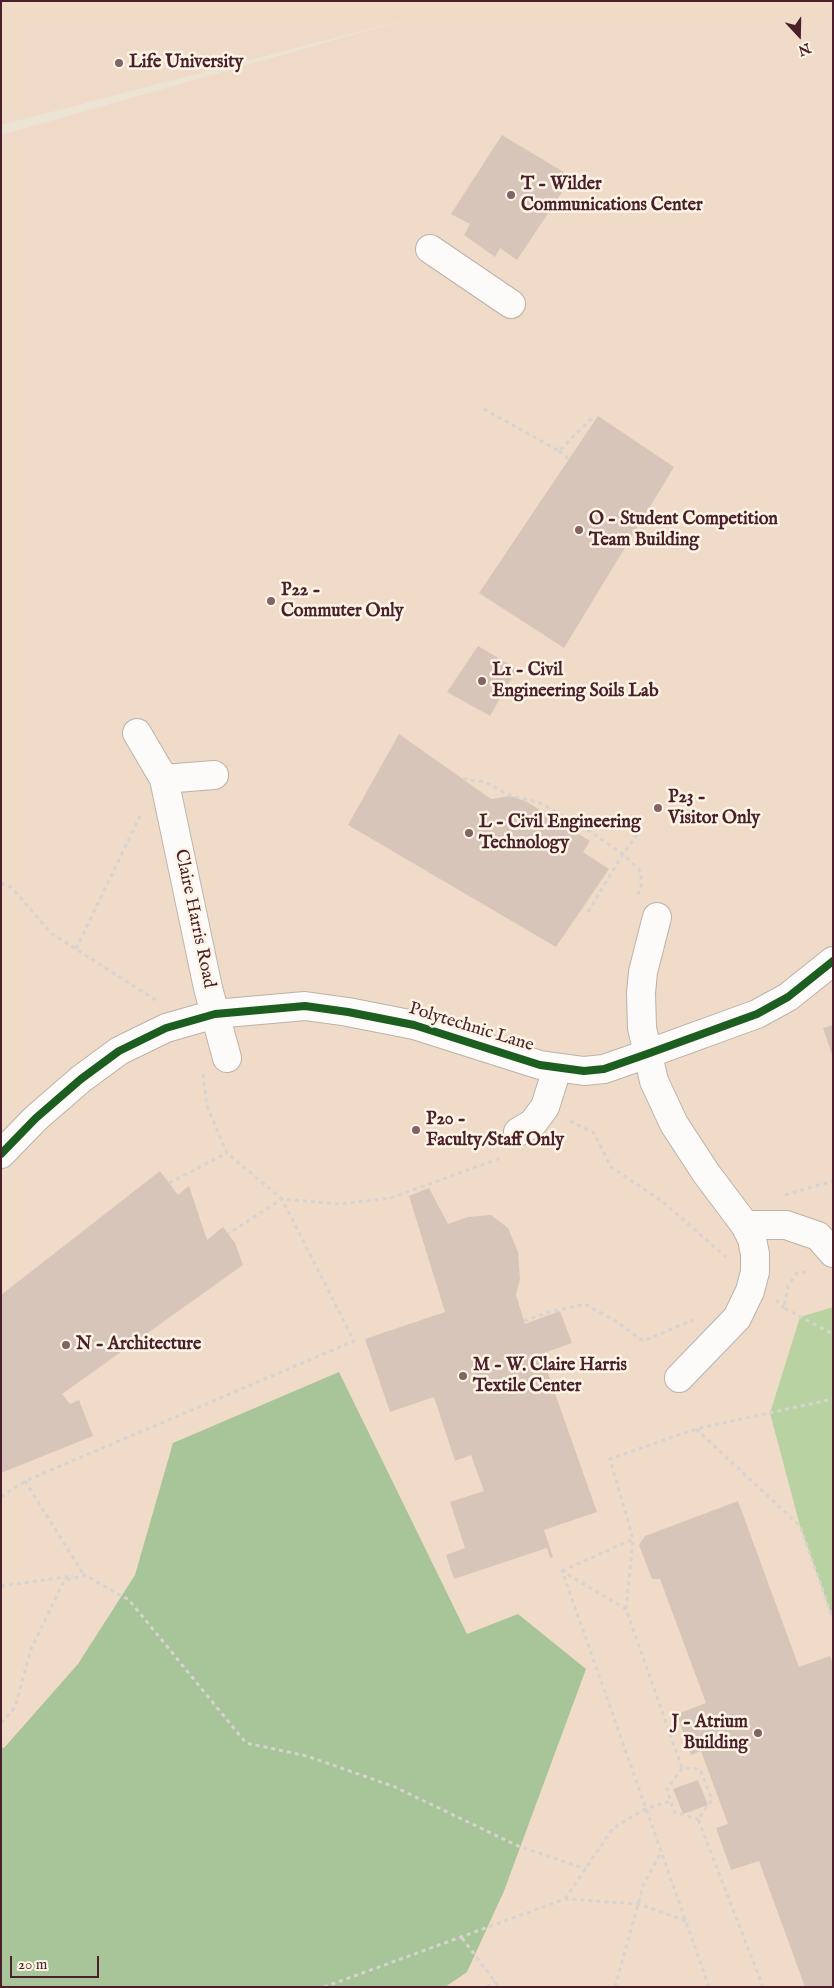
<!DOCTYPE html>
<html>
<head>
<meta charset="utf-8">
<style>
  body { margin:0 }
  #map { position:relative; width:834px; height:1988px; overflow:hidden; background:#ebe4d5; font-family:"IM FELL English",serif }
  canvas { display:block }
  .frame { position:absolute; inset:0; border:2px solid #4a1f2b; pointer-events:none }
  .north { position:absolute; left:774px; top:10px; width:50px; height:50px; -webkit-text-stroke:4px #fcf5e5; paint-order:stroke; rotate:159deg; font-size:14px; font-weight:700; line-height:20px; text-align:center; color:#4a1f2b }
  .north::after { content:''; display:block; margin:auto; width:18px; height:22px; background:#4a1f2b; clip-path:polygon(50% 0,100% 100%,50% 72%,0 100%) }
  .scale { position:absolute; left:10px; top:1956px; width:89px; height:22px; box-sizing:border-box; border:2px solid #4a1f2b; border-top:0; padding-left:6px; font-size:15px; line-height:18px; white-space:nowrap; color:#4a1f2b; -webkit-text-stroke:4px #fcf5e5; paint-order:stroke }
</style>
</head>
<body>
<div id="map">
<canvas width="834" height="1988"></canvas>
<div class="frame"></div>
<div class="north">N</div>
<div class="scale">20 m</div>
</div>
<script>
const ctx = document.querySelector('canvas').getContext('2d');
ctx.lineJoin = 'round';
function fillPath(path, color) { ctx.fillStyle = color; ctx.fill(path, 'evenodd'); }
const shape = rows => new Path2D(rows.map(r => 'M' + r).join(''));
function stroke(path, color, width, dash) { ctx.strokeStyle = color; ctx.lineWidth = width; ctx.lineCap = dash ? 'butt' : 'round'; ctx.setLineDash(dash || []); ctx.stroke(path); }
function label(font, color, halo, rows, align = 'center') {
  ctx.font = font + ' "IM FELL English",serif'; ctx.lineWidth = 5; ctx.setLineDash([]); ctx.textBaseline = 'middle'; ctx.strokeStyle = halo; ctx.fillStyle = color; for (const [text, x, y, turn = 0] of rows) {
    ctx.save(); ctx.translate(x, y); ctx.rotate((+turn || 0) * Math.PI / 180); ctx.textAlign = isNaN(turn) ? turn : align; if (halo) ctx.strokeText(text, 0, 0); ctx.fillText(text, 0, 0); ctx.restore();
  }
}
const built = shape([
  [1,1,833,1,833,1987,1,1987,1,135,415,17,1,125]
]);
const green = shape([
  [833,1307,833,1619,800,1526,770,1413,800,1317]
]);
const forest = shape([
  [339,1372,467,1634,518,1614,586,1669,504,1891,467,1972,445,1987,1,1987,1,1747,4,1748,78,1664,135,1575,173,1443]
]);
const building = shape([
  [502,135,572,177,517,260,500,248,495,257,464,235,470,224,451,214],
  [598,416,674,467,564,648,479,593],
  [478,646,517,669,490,716,447,692],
  [399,734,491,799,511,796,527,802,590,841,583,852,609,869,556,947,348,825],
  [833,1025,833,1055,832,1055,823,1028],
  [160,1171,178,1195,189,1186,207,1240,223,1227,235,1243,243,1265,62,1394,70,1404,79,1400,93,1436,1,1473,1,1295],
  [429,1188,448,1224,468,1217,491,1215,508,1228,518,1252,520,1279,516,1295,525,1324,560,1311,572,1343,541,1354,597,1512,544,1530,553,1557,550,1558,547,1548,454,1579,446,1555,465,1548,450,1502,484,1491,471,1455,455,1461,434,1397,390,1412,365,1339,445,1312,409,1196],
  [738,1501,799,1667,830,1656,833,1665,833,1987,805,1987,759,1861,731,1870,716,1828,728,1824,701,1751,691,1755,677,1714,706,1703,660,1579,652,1579,639,1545,645,1536],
  [698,1780,708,1805,683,1814,673,1789]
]);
const path = shape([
  [484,409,559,451,594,416],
  [559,451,569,459],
  [463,779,485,782,511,796,538,802,582,826,623,854,641,872,641,888,638,894],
  [1,883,11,887,51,933,157,1001],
  [588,912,623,854,638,834],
  [76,949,141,814],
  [203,1074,207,1106,227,1153,282,1199,339,1204,391,1198,503,1157],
  [570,1121,594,1133,611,1167,663,1202,726,1257],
  [169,1183,227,1153],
  [785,1195,833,1181],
  [806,1272,797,1273,788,1286,784,1308,833,1334],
  [776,1300,784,1308],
  [524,1321,549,1312,585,1304,617,1322,643,1341,693,1320],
  [696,1429,800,1526,833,1619],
  [25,1481,84,1575],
  [1,1497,25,1481,354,1341,282,1199,228,1234],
  [562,1571,633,1539],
  [1,1586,73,1576],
  [626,1609,633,1539,610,1459,696,1429,833,1399],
  [1,1723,15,1707,31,1649,64,1581,85,1575,129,1600,246,1743,307,1756,395,1787,518,1846,586,1869],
  [682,1768,667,1789,674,1812,698,1819],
  [565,1899,613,1828,647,1808,671,1801],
  [462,1938,499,1987],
  [324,1987,565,1899,639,1904,686,1921],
  [487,1987,495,1981],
  [615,1987,644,1883,662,1851],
  [709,1987,562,1571,626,1609,682,1768,700,1769,712,1800,698,1819,763,1987]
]);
const minor = shape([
  [430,249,511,304],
  [137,733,164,779,208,988,227,1058],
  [164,779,214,775],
  [657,917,643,972,641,993,642,1028,654,1081,674,1124,706,1173,745,1225,752,1239,755,1254,755,1272,750,1291,737,1318,679,1378],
  [518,1132,533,1123,545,1107,557,1069],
  [1,1154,36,1118,81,1079,119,1051,166,1028,215,1014,305,1006,348,1012,414,1025,540,1065,584,1071,604,1069,647,1054,757,1014,788,997,833,961],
  [745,1225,786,1225,818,1236,833,1253]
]);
const cycleway = shape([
  [1,1154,36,1118,81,1079,119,1051,166,1028,215,1014,305,1006,348,1012,414,1025,540,1065,584,1071,604,1069,647,1054,757,1014,788,997,833,961]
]);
const markers = [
  [119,63,5,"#826466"],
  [511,195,5,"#826466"],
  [579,530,5,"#826466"],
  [271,601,5,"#826466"],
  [482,681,5,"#826466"],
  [658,808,5,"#826466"],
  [469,833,5,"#826466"],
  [416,1130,5,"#826466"],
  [66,1345,5,"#826466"],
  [463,1376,5,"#826466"],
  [758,1733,5,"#826466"]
];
const poiNames = [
  ["Life University",129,63],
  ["T - Wilder",521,185],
  ["Communications Center",521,206],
  ["O - Student Competition",589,520],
  ["Team Building",589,541],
  ["P22 -",281,591],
  ["Commuter Only",281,612],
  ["L1 - Civil",492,671],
  ["Engineering Soils Lab",492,692],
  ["P23 -",668,798],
  ["Visitor Only",668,819],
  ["L - Civil Engineering",479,823],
  ["Technology",479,844],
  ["P20 -",426,1120],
  ["Faculty/Staff Only",426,1141],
  ["N - Architecture",76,1345],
  ["M - W. Claire Harris",473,1366],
  ["Textile Center",473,1387],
  ["J - Atrium",748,1723,"right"],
  ["Building",748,1744,"right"]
];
const streetNames = [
  ["Claire Harris Road",194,919,78],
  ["Polytechnic Lane",471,1028,17]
];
fillPath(built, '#f0dbc9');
fillPath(green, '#b8d3a1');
fillPath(forest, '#a8c499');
fillPath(building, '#d8c5ba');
stroke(minor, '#bbb2aa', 30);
stroke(path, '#d7d3d0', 3, [4, 4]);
stroke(minor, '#fcfbf9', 28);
stroke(cycleway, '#1b5e20', 8);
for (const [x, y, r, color] of markers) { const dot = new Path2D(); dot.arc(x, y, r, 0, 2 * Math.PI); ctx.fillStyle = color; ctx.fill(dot); stroke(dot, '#fcf5e5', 2); }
label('bold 18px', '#4a1f2b', '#fcf5e5', poiNames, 'left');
label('18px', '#4a1f2b', '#fcf5e5', streetNames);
</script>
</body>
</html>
